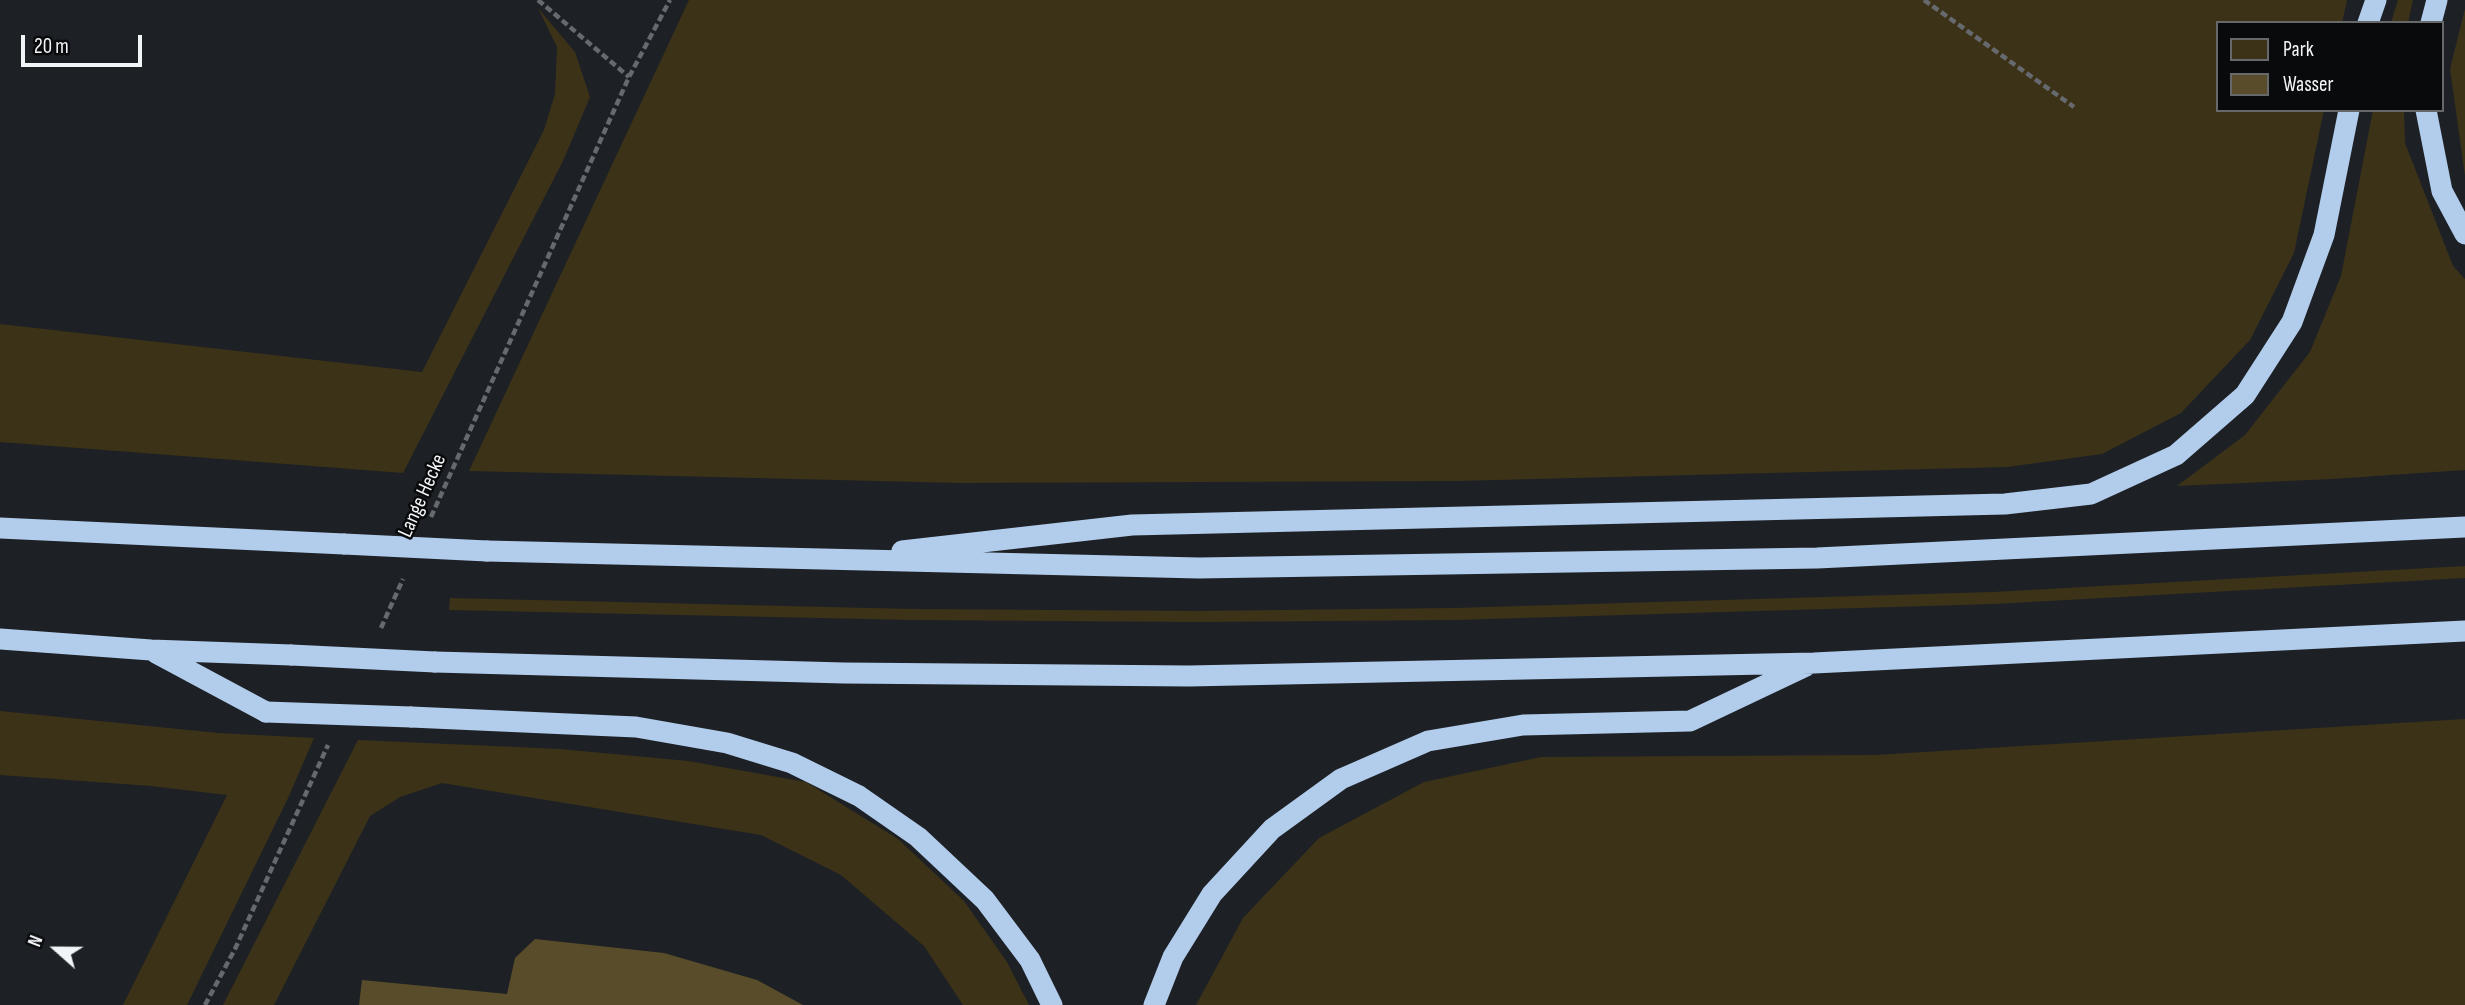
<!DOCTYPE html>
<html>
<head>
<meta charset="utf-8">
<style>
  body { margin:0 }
  #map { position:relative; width:2465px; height:1005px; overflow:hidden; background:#1d2125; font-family:"Sofia Sans Condensed",sans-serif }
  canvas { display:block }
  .legend { position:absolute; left:2216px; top:21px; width:228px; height:91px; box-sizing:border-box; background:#090a0c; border:2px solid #66686a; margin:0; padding:9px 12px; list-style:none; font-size:21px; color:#f2f5f8 }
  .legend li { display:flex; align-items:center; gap:14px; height:35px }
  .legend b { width:35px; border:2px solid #66686a }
  .north { position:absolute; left:21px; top:914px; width:70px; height:70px; -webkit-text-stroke:5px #090a0c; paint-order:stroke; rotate:291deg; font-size:19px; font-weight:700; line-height:28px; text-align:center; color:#f2f5f8 }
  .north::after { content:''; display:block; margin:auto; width:24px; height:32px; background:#f2f5f8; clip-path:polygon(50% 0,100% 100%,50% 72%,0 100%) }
  .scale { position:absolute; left:21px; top:35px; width:121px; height:32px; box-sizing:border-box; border:4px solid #f2f5f8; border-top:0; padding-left:9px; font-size:21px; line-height:24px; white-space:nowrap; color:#f2f5f8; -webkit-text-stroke:5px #090a0c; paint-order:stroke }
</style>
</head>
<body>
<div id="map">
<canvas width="2465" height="1005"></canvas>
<ul class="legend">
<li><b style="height:19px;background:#3c3218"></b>Park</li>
<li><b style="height:19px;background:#594c2a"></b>Wasser</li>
</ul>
<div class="north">N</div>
<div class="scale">20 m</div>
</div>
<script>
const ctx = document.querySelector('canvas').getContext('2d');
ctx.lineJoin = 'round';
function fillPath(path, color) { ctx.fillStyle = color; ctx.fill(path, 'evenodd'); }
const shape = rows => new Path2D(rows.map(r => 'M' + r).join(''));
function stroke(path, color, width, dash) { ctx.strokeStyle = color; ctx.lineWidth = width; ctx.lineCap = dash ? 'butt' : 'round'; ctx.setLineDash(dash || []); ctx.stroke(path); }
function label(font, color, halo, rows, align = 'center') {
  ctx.font = font + ' "Sofia Sans Condensed",sans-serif'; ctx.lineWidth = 5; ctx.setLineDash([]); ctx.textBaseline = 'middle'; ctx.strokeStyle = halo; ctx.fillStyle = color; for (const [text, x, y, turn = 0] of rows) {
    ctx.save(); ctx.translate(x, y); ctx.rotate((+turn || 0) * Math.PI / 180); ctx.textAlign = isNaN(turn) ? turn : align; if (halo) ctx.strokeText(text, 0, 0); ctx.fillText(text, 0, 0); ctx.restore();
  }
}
const green = shape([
  [689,0,2347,0,2342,23,2218,23,2218,110,2324,110,2294,253,2250,340,2181,413,2102,454,2007,467,1456,481,959,483,469,471],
  [2398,0,2413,0,2408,23,2391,23],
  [538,8,575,52,590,97,563,161,403,473,0,442,0,324,422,372,544,130,555,94,557,47],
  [2465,9,2465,176,2450,69],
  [2373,110,2404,110,2405,143,2453,266,2465,279,2465,470,2331,479,2177,486,2245,435,2310,352,2341,276],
  [2465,566,2465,578,1994,604,1454,620,1200,622,912,620,449,610,450,598,912,609,1197,611,1454,608,1993,592],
  [0,711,218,733,314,738,289,796,187,1005,123,1005,227,795,151,786,0,775],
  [2465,719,2465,1005,1196,1005,1243,918,1319,838,1424,782,1541,757,1875,755],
  [358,740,560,749,688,761,806,782,898,839,964,901,1007,962,1029,1005,963,1005,924,946,841,875,761,835,442,783,400,797,370,816,274,1005,223,1005]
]);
const water = shape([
  [535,939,664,953,757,980,803,1005,359,1005,362,980,507,994,515,958]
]);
const path = shape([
  [538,0,629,77],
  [1924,0,2074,107],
  [431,517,629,77,670,0],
  [381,628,403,579],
  [205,1005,235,949,328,745]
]);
const highway = shape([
  [2368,23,2376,0],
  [2431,23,2437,0],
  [2426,110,2442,191,2465,234],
  [0,528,344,544],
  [487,551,1199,568,1817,558,2465,527],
  [902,551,1132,525,2005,504,2091,494,2176,455,2245,395,2292,322,2324,235,2349,110],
  [0,639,151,650,291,655],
  [156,653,266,712],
  [435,662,844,673,1189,676,1814,663,2465,631],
  [411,717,636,727,727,743,792,763,859,796,918,837,985,900,1030,960,1052,1005],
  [1154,1005,1173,957,1212,894,1272,829,1341,779,1428,741,1523,725,1690,721,1806,666]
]);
const highwayBridge = shape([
  [344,544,487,551],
  [291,655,435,662],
  [266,712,411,717]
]);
const streetNames = [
  ["Lange Hecke",423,496,-66]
];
fillPath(green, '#3c3218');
fillPath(water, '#594c2a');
stroke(path, '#66696d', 4.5, [7, 3.5]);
stroke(highway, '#b2ccec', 21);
stroke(highwayBridge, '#b2ccec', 21);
label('21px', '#f2f5f8', '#090a0c', streetNames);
</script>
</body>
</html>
